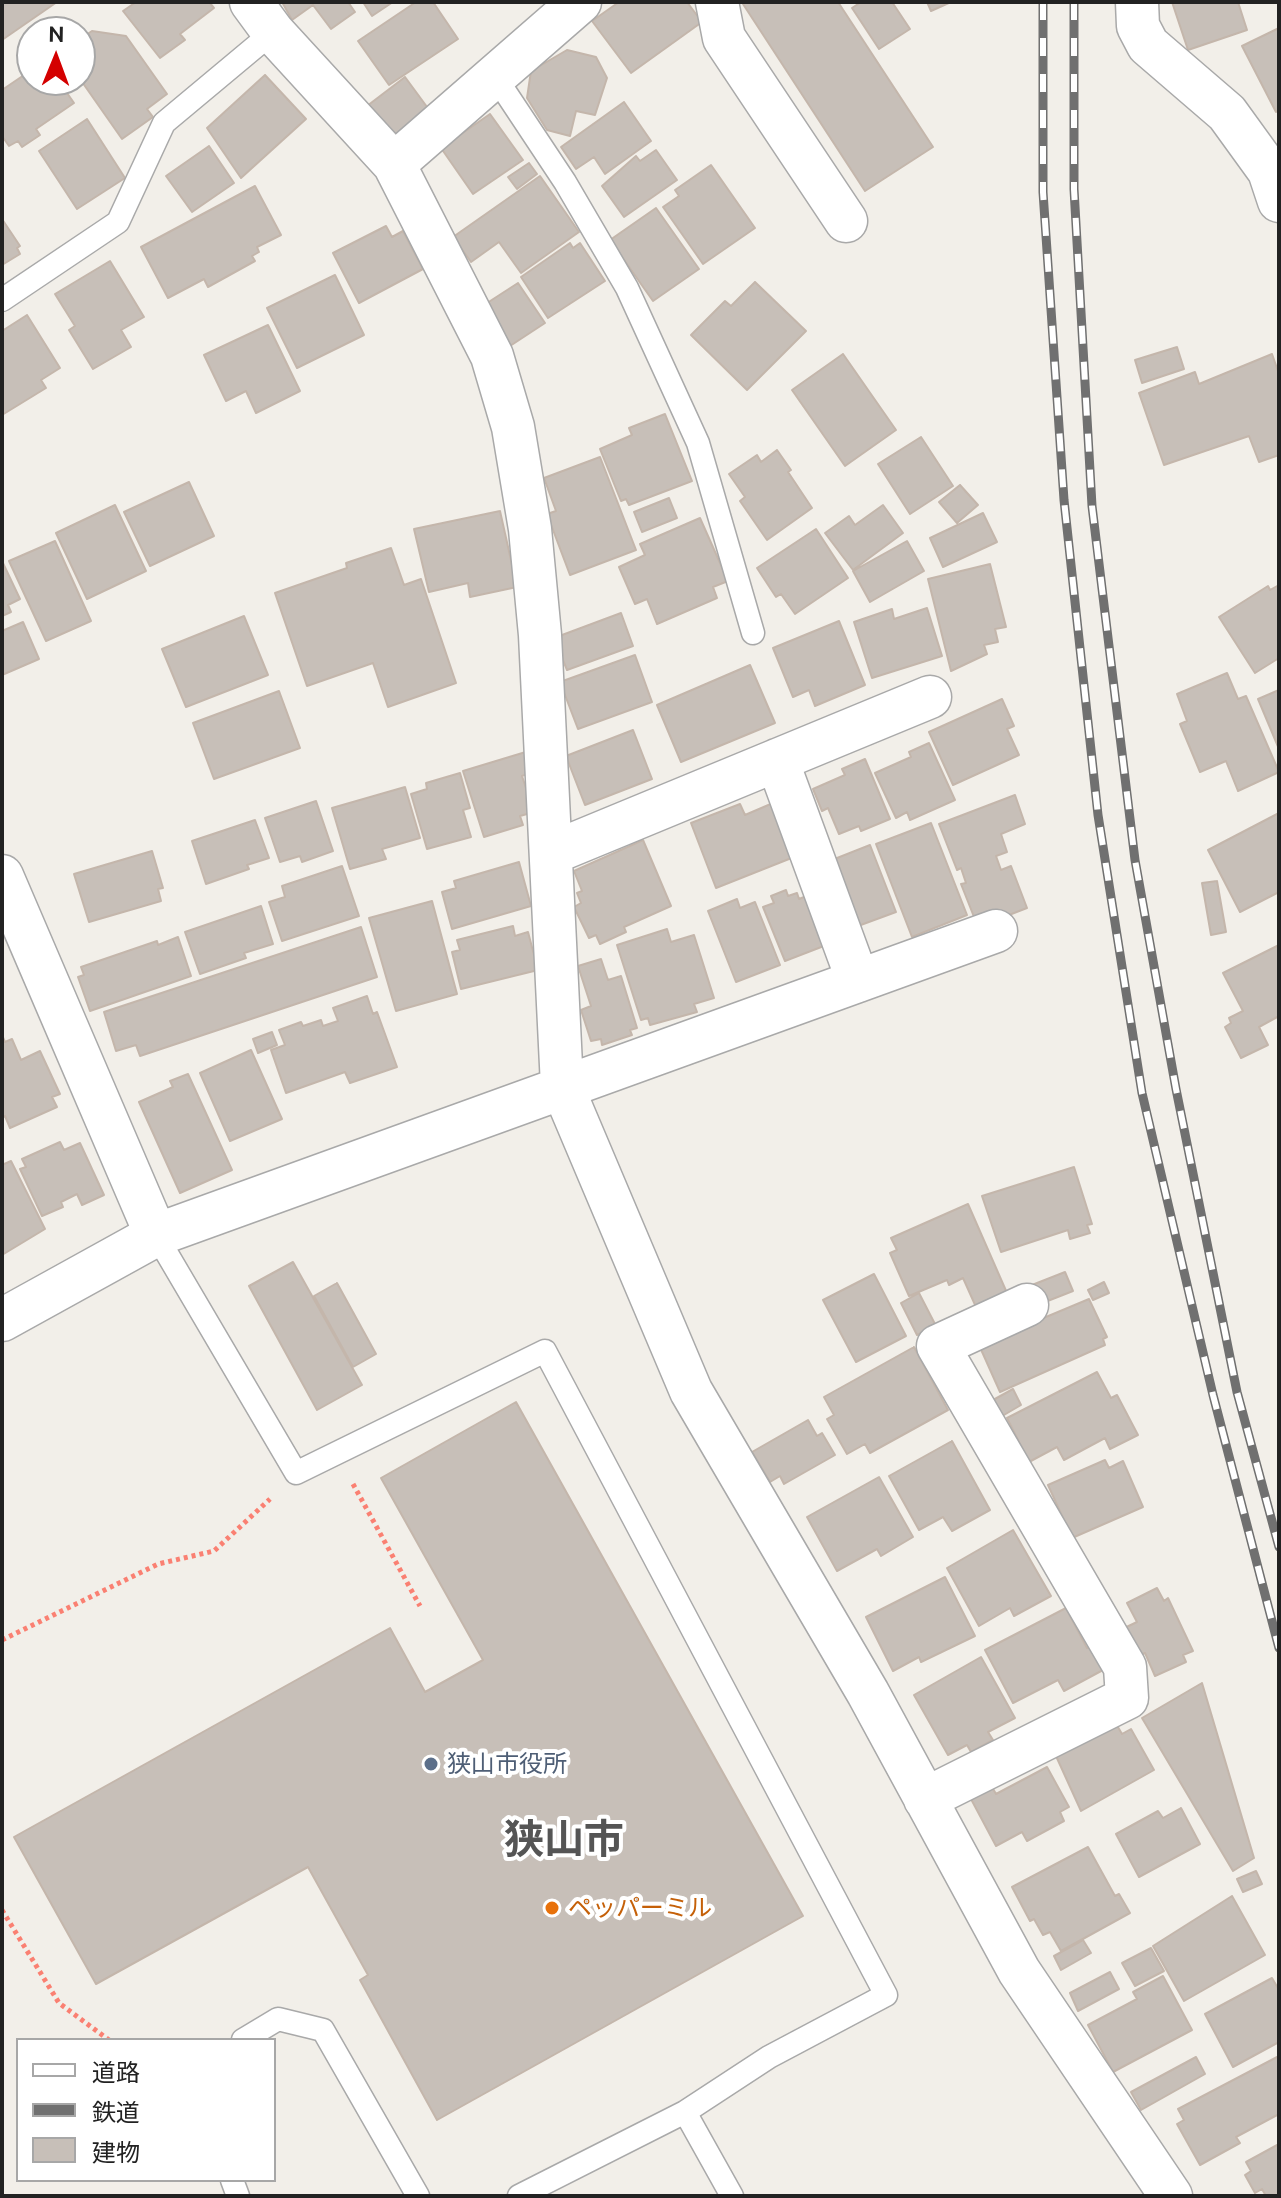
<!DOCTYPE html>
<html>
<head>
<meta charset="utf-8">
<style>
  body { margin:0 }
  #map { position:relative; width:1281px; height:2198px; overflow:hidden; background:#f2efe9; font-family:Ubuntu,"Noto Sans JP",sans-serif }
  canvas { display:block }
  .frame { position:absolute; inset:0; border:4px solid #222; pointer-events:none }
  .legend { position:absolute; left:16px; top:2038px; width:260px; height:144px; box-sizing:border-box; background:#fff; border:2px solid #a7a7a7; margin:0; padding:10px 14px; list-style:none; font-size:24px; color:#222 }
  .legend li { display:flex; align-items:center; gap:16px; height:40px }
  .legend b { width:40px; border:2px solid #a7a7a7 }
  .north { position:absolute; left:16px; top:16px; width:80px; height:80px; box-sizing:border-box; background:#fff; border:2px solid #a7a7a7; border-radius:50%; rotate:1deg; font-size:22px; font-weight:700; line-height:32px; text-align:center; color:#222 }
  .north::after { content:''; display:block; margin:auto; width:28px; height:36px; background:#d40000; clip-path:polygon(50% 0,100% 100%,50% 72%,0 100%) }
</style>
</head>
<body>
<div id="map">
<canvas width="1281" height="2198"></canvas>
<div class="frame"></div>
<ul class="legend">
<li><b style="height:10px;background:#fff"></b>道路</li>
<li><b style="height:10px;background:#707070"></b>鉄道</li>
<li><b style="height:22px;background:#c7bfb8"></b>建物</li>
</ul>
<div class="north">N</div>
</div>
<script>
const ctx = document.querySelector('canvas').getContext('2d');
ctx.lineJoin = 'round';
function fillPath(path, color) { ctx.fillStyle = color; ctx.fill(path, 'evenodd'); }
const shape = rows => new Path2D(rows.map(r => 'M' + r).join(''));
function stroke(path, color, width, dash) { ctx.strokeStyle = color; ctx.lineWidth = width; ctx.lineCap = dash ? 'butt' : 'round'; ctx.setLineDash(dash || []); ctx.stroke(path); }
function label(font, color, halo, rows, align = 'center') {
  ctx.font = font + ' Ubuntu,"Noto Sans JP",sans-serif'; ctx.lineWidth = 8; ctx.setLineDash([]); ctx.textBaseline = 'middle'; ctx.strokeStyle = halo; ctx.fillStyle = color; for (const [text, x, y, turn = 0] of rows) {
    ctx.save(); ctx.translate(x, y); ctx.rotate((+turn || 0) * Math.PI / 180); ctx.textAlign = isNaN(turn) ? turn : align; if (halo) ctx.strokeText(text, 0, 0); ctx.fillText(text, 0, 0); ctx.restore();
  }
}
const building = shape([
  [2,2,57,2,2,40,2,2],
  [136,2,209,2,214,8,180,34,185,40,160,58,123,11,136,2],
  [282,2,348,2,355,12,331,29,313,5,292,20,282,2],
  [363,2,393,2,372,16,363,2],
  [416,2,433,2,458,39,389,85,358,41,416,2],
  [619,2,687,2,702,22,631,73,592,21,619,2],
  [746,2,838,2,933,147,865,191,743,4,746,2],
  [861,2,892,2,910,29,879,49,852,8,861,2],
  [927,2,951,2,931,11,927,2],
  [1172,2,1238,2,1247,30,1188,50,1172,2],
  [1279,28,1279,110,1276,112,1242,46,1279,28],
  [92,31,126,36,167,94,147,109,153,117,122,139,80,79,80,39,92,31],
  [567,50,596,57,607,78,595,115,576,111,570,136,547,130,527,98,531,71,567,50],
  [27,73,32,80,58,80,74,103,36,129,40,135,22,147,18,141,9,146,2,136,2,90,27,73],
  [265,75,306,119,241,178,207,128,265,75],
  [405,77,430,111,392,139,367,106,405,77],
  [624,102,651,141,605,174,594,157,576,169,561,147,624,102],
  [490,114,523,160,473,194,441,148,490,114],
  [87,119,125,178,77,209,39,151,87,119],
  [209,146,234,183,192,212,166,176,209,146],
  [656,150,677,180,624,217,602,186,636,156,640,161,656,150],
  [529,163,537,174,517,189,508,177,529,163],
  [711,165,755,228,703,264,663,207,679,196,675,190,711,165],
  [540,176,579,232,521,273,499,242,471,262,453,237,540,176],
  [255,186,281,235,257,247,259,252,252,256,255,261,208,287,204,279,168,298,141,247,255,186],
  [656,208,699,269,653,301,610,240,656,208],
  [2,219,20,246,17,248,20,254,2,265,2,219],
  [386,226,392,237,403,231,423,269,359,303,333,253,386,226],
  [570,243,573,248,580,243,605,281,548,318,521,277,570,243],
  [110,261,144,317,121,330,131,347,93,369,69,330,75,326,55,294,110,261],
  [335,275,364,335,297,368,267,308,335,275],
  [755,282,806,331,747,390,691,335,725,301,731,306,755,282],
  [518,283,545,323,510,346,484,305,518,283],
  [27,315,60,368,41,380,46,388,2,415,2,331,27,315],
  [268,325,300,391,256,413,246,391,226,401,204,355,268,325],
  [1177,347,1184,369,1142,383,1135,360,1177,347],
  [843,354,896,430,845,466,792,390,843,354],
  [1272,354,1279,374,1279,455,1259,462,1249,436,1164,465,1139,393,1195,372,1199,384,1272,354],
  [665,414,692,481,629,505,626,499,621,501,600,449,632,435,629,428,665,414],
  [921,437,953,486,910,514,878,464,921,437],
  [777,450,791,470,788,472,812,508,767,540,740,501,745,497,729,474,757,455,761,462,777,450],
  [600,457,636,550,570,575,547,514,556,511,544,478,600,457],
  [189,482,214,536,150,566,124,512,189,482],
  [960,485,978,505,957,523,939,502,960,485],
  [669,498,677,518,642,532,634,512,669,498],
  [115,505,146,571,87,599,56,533,115,505],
  [883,505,903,533,853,570,825,533,849,516,855,525,883,505],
  [500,511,517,587,470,597,468,583,429,592,414,529,500,511],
  [983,513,997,542,943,567,930,538,983,513],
  [700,518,728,581,713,587,717,598,657,624,647,599,635,604,619,567,645,555,640,544,700,518],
  [816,529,848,578,795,614,781,594,776,597,757,568,816,529],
  [55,541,91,621,46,641,9,561,55,541],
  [907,541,924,571,870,602,853,571,907,541],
  [391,548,404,585,421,579,456,683,388,707,373,663,307,686,275,593,347,568,346,563,391,548],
  [2,561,20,599,8,605,11,612,2,616,2,561],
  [990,564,1006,627,995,629,998,642,984,645,987,654,951,671,928,579,990,564],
  [1279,585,1279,658,1255,673,1219,617,1268,586,1270,590,1279,585],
  [927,608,942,656,872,678,854,622,892,609,894,619,927,608],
  [621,613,633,646,567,670,554,638,621,613],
  [244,616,268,675,186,707,162,649,244,616],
  [839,621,865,685,815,706,809,690,793,697,773,648,839,621],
  [23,622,39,659,2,675,2,631,23,622],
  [635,655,652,702,578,729,560,682,635,655],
  [750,665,775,723,681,762,657,705,750,665],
  [1227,673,1238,699,1246,696,1279,772,1238,791,1226,761,1200,772,1180,724,1187,721,1177,694,1227,673],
  [1279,690,1279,749,1258,699,1279,690],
  [279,691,300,748,214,779,193,723,279,691],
  [1002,699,1014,726,1007,729,1019,755,953,785,929,732,1002,699],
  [633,730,652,779,585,805,566,756,633,730],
  [929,743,955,800,910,820,907,812,896,818,875,773,911,757,909,752,929,743],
  [529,751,536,771,522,776,534,812,520,816,523,825,484,837,463,771,529,751],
  [865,759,890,819,861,831,859,826,839,834,828,808,822,811,813,789,845,775,842,769,865,759],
  [460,773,470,808,463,810,471,837,427,849,411,794,427,789,426,783,460,773],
  [405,787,420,838,382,849,386,859,350,869,332,808,405,787],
  [1015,795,1025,824,1001,834,1007,852,996,856,1001,870,1011,866,1027,908,978,927,961,884,966,883,961,868,957,870,939,824,1015,795],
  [316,801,333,851,302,862,300,856,280,862,265,818,316,801],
  [773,803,794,857,716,888,691,823,740,804,745,815,773,803],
  [1279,813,1279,892,1240,912,1208,850,1279,813],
  [255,820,269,858,247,865,249,869,206,884,192,841,255,820],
  [931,823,967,915,912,937,876,844,931,823],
  [643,840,671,906,624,927,626,932,600,944,596,935,589,938,574,907,581,903,577,893,582,891,574,871,643,840],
  [870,845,896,912,858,926,832,860,870,845],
  [152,851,163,888,158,889,161,901,89,922,74,874,152,851],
  [519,862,531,906,452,929,442,892,456,888,454,881,519,862],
  [342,866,359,916,282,941,269,902,285,897,282,886,342,866],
  [1217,881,1226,932,1211,935,1202,883,1217,881],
  [786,890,788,896,797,893,799,899,809,895,829,944,785,961,763,907,774,903,771,896,786,890],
  [737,899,740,908,755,902,780,965,736,982,708,911,737,899],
  [432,901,457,994,396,1011,369,918,432,901],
  [261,906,273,944,244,953,246,958,200,974,185,932,261,906],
  [513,926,515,936,528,932,538,970,461,989,452,952,460,950,457,940,513,926],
  [361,927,377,977,140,1056,136,1045,116,1051,104,1012,361,927],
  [667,929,671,942,694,935,714,998,694,1004,697,1012,650,1025,648,1018,641,1020,617,945,667,929],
  [178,937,191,976,90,1011,78,977,84,975,81,967,157,941,158,945,178,937],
  [1279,945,1279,1016,1259,1027,1268,1045,1241,1058,1225,1027,1231,1023,1229,1018,1243,1011,1223,973,1279,945],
  [601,959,608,980,621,976,637,1028,630,1030,632,1035,602,1045,601,1039,591,1041,581,1010,591,1006,578,966,601,959],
  [367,996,373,1014,377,1012,397,1067,350,1083,345,1072,286,1093,271,1050,285,1045,279,1030,301,1022,303,1026,321,1020,323,1026,338,1021,333,1008,367,996],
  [272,1032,277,1045,258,1053,253,1039,272,1032],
  [2,1035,5,1042,12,1039,21,1060,40,1051,60,1094,52,1097,57,1107,10,1128,5,1116,2,1117,2,1035],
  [251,1050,282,1119,230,1141,200,1073,251,1050],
  [188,1074,232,1170,180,1193,139,1102,173,1087,170,1081,188,1074],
  [60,1142,64,1150,80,1143,104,1195,82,1205,77,1194,61,1202,63,1207,42,1216,20,1169,26,1167,22,1159,60,1142],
  [11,1161,45,1229,2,1255,2,1165,11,1161],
  [1074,1167,1092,1224,1087,1225,1090,1233,1070,1239,1068,1230,1001,1252,982,1196,1074,1167],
  [968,1204,1007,1293,976,1307,963,1278,949,1285,947,1280,909,1296,890,1253,897,1250,891,1238,968,1204],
  [293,1262,362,1385,317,1410,249,1286,293,1262],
  [1065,1272,1073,1291,1040,1304,1032,1285,1065,1272],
  [874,1274,906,1336,856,1362,823,1300,874,1274],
  [1104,1282,1109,1293,1093,1300,1088,1290,1104,1282],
  [337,1283,376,1354,353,1367,314,1296,337,1283],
  [919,1293,936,1326,917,1335,901,1303,919,1293],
  [1089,1299,1107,1337,1103,1339,1105,1345,1000,1392,979,1345,1089,1299],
  [914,1347,948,1410,870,1453,865,1444,847,1454,827,1419,834,1415,824,1397,914,1347],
  [1097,1372,1111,1398,1117,1395,1138,1435,1110,1449,1105,1438,1064,1460,1057,1447,1029,1462,1007,1418,1097,1372],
  [1013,1389,1021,1405,992,1422,984,1405,1013,1389],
  [516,1402,803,1916,437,2120,360,1980,368,1975,308,1867,96,1984,14,1837,390,1628,425,1692,483,1660,381,1478,516,1402],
  [808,1420,817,1436,822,1433,835,1455,784,1484,780,1476,770,1482,752,1452,808,1420],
  [952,1441,990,1510,952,1531,943,1517,919,1530,889,1476,952,1441],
  [1105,1460,1109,1468,1123,1461,1143,1507,1072,1538,1048,1485,1105,1460],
  [879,1477,913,1537,881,1556,877,1549,837,1571,807,1517,879,1477],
  [1013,1530,1051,1596,1014,1616,1010,1608,979,1626,947,1568,1013,1530],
  [945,1577,975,1636,921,1662,919,1657,893,1671,866,1617,945,1577],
  [1157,1588,1164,1601,1168,1598,1193,1651,1183,1655,1186,1662,1155,1676,1145,1653,1132,1659,1118,1631,1137,1622,1127,1603,1157,1588],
  [1066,1608,1087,1648,1090,1647,1103,1670,1064,1691,1058,1680,1013,1703,985,1650,1066,1608],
  [981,1657,1015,1718,988,1732,993,1740,971,1752,967,1745,948,1755,914,1695,981,1657],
  [1202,1683,1254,1858,1233,1871,1142,1718,1202,1683],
  [1115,1722,1122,1734,1131,1729,1154,1770,1081,1811,1056,1756,1115,1722],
  [1047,1767,1069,1807,1060,1812,1064,1821,1027,1841,1022,1832,996,1846,971,1799,992,1787,996,1794,1047,1767],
  [1181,1808,1200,1844,1139,1877,1116,1834,1158,1811,1163,1818,1181,1808],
  [1088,1847,1115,1896,1119,1894,1130,1913,1061,1951,1050,1932,1043,1935,1034,1919,1030,1921,1012,1887,1088,1847],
  [1256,1871,1262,1884,1243,1892,1237,1879,1256,1871],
  [1232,1896,1265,1955,1184,2001,1153,1946,1232,1896],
  [1083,1940,1091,1953,1061,1970,1054,1956,1083,1940],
  [1151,1948,1164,1971,1135,1986,1122,1963,1151,1948],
  [1110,1972,1119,1989,1078,2011,1070,1993,1110,1972],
  [1163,1976,1192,2030,1113,2072,1088,2025,1137,1999,1133,1992,1163,1976],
  [1272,1978,1279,1990,1279,2042,1233,2067,1205,2014,1272,1978],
  [1279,2056,1279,2114,1236,2137,1240,2143,1200,2165,1177,2124,1184,2120,1178,2109,1279,2056],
  [1196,2057,1205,2074,1141,2110,1131,2092,1196,2057],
  [1279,2144,1279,2196,1266,2196,1262,2189,1255,2193,1245,2175,1251,2171,1246,2162,1279,2144]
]);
const path = shape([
  [353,1484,420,1606],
  [2,1640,158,1564,214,1551,270,1499],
  [2,1910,59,2003,109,2040]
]);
const service = shape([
  [494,75,565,182,627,288,698,443,753,633],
  [2,300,118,222,164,123,273,32],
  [156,1235,296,1473,545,1351,886,1995,769,2057,685,2112,519,2196],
  [243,2040,278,2019,323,2030,418,2196],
  [685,2112,732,2196],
  [232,2180,238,2196]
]);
const minor = shape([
  [251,2,273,32,394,164,492,356,513,427,530,529,540,635,562,1086,691,1391,868,1693,1019,1971,1171,2196],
  [717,2,724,38,846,221],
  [1137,2,1138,26,1148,45,1227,113,1269,171,1279,201],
  [394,164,580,2],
  [777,760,858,981],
  [552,853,930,697],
  [2,876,156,1235],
  [2,1320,156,1235,996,931],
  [925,1799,1127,1698,1125,1667,938,1346,1027,1305]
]);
const rail = shape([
  [1043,2,1043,192,1064,500,1098,815,1142,1093,1213,1395,1279,1648],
  [1074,2,1074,189,1092,506,1135,860,1176,1089,1237,1392,1279,1547]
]);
const markers = [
  [431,1764,8,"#5c6f8a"],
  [552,1908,8,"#e8710a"]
];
const serviceNames = [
  ["狭山市役所",447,1764]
];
const foodNames = [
  ["ペッパーミル",568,1908]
];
const townNames = [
  ["狭山市",564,1840]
];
fillPath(building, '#c7bfb8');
stroke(building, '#c4b6ab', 2);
stroke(service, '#a9a9a9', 25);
stroke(minor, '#a9a9a9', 45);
stroke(path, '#fa8072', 5, [4, 4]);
stroke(service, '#fff', 22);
stroke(minor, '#fff', 42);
stroke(rail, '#707070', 9);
stroke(rail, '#fff', 6, [18]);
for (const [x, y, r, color] of markers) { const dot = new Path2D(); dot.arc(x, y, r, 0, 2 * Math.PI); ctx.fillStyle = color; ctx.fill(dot); stroke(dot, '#fff', 3); }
label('24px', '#4e5e75', '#fff', serviceNames, 'left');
label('24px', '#c56008', '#fff', foodNames, 'left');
label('bold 40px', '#555', '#fff', townNames);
</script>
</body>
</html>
